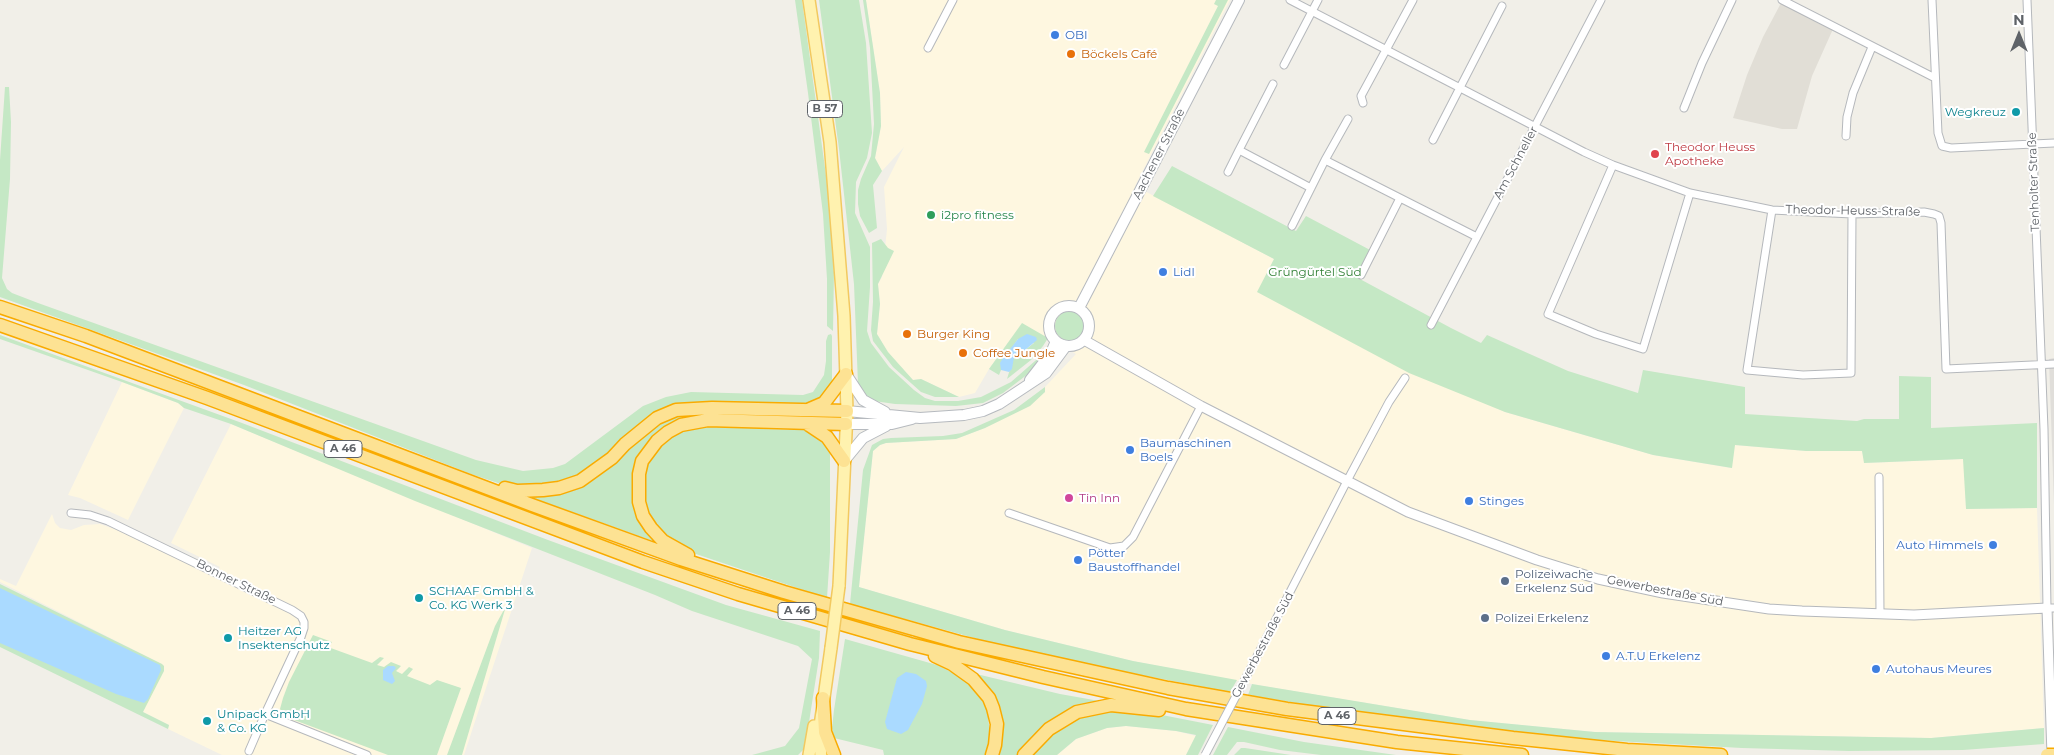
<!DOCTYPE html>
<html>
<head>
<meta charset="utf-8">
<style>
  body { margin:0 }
  #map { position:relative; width:2054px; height:755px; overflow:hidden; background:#f1efe8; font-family:Montserrat,sans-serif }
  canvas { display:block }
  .north { position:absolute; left:1994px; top:10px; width:50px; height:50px; -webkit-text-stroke:4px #fff; paint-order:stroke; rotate:0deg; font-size:14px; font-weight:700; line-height:20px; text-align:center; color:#5f6368 }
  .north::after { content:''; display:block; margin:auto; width:18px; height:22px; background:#5f6368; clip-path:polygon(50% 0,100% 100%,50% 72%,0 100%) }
</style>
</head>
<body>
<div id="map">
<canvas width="2054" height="755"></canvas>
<div class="north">N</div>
</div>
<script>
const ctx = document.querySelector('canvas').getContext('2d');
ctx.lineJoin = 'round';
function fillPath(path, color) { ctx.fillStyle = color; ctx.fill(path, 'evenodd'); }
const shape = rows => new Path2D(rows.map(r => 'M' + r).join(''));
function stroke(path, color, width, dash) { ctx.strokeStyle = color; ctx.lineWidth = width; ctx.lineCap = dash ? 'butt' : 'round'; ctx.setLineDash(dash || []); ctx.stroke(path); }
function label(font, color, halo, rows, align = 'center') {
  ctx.font = font + ' Montserrat,sans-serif'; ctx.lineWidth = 4; ctx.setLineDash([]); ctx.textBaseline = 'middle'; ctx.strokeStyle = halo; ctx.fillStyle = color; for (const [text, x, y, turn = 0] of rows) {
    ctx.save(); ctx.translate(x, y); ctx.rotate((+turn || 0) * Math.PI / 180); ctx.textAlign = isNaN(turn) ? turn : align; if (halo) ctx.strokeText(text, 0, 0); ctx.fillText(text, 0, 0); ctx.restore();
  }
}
const commercial = shape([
  [866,0,1230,0,1135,186,1274,259,1258,292,1505,412,1653,455,1731,468,1734,445,1806,451,1862,451,1865,463,1964,459,1966,509,2037,508,2044,728,1931,738,1595,732,1470,720,1257,685,1133,661,1005,630,859,587,873,451,880,445,886,443,956,439,985,428,1045,392,1045,387,1076,354,1022,324,989,369,975,393,959,397,921,379,913,380,888,353,877,334,880,304,878,284,882,277,887,229,884,187,904,147,882,171,875,158,881,126,880,93],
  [122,382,178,403,184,408,128,520,80,498,68,495],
  [231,424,532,548,464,755,222,755,168,729,169,725,143,712,162,664,0,582,0,579,16,586,52,514,55,523,60,528,71,530,84,525,100,524,117,530,214,575,220,567,171,543],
  [1126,726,1176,731,1196,736,1186,755,1057,755,1076,739,1107,728]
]);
const industrial = shape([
  [2054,358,2054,504,2049,359]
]);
const education = shape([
  [1781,3,1833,29,1812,76,1797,129,1782,129,1733,118,1747,75,1763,37]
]);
const green = shape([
  [795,0,802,0,828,190,834,272,833,331,827,326,827,279,823,214,808,93],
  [819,0,859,0,866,43,872,133,867,158,856,182,855,213,870,247,870,287,867,331,871,343,889,367,914,390,925,398,935,401,958,401,981,397,1011,382,1043,354,1045,356,1028,374,1003,393,983,403,956,406,895,404,874,401,867,398,858,384,854,284,839,149],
  [863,0,866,0,880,93,881,126,875,158,882,171,873,185,877,228,869,233,860,216,858,204,858,190,861,179,871,156,874,124,870,48],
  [1216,0,1228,0,1149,154,1144,152,1218,6,1214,4],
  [5,87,9,87,11,122,10,179,2,278,7,289,12,293,38,303,476,460,523,471,553,468,565,464,643,406,666,397,691,392,803,395,813,392,824,375,826,361,826,341,828,335,831,334,832,336,832,386,816,405,675,408,587,472,572,481,523,488,498,483,471,474,244,385,0,297,0,160],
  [1172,166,1296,231,1306,216,1372,251,1358,278,1451,328,1481,343,1487,335,1568,371,1638,393,1643,370,1745,387,1745,414,1857,421,1864,419,1899,419,1899,376,1931,377,1931,428,2037,423,2037,508,1966,509,1963,459,1864,463,1862,451,1806,451,1735,445,1732,468,1653,455,1505,412,1409,373,1257,292,1274,259,1153,196],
  [881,239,888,248,894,251,878,284,880,304,877,334,888,352,913,380,921,379,959,397,935,397,921,392,893,367,873,341,871,330,873,302,872,243],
  '1055 326a15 15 0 1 1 30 0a15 15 0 1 1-30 0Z',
  [1022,323,1048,338,1043,346,1031,360,1007,379,1014,356,1023,356,1025,350,1034,343,1018,339,1001,363,1001,370,999,375,989,369],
  [0,335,242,423,548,540,726,605,820,631,819,658,805,748,798,755,752,755,785,746,799,728,812,659,798,646,692,611,655,595,415,501,231,424,184,408,178,403,122,382,0,339],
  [1045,387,1045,392,1030,406,985,428,956,439,886,443,880,445,873,451,859,587,1005,630,1133,661,1237,680,1230,692,1110,669,1011,648,850,604,863,470,872,445,883,439,891,438,943,436,962,433,1014,410],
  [806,413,806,417,676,421,661,430,650,440,640,453,632,472,632,492,636,508,661,544,522,494,560,491,637,436,673,414],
  [730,424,761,429,811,430,827,445,830,453,830,552,827,598,684,550,669,540,649,519,642,498,641,473,665,438,684,427],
  [0,584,162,664,164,666,164,671,143,712,169,725,168,729,0,647],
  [506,606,462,755,447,755,495,626],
  [313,635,332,642,328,647,372,663,380,657,384,658,377,665,384,667,391,662,401,666,396,671,402,674,409,667,413,669,407,676,430,685,437,680,461,688,437,755,388,755,286,717,280,709,283,698,289,682],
  [845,639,937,665,965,679,980,697,987,709,990,733,989,744,985,755,884,755,883,750,834,738,832,728,834,710],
  [968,672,1060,694,1105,702,1088,706,1020,755,996,755,1001,730],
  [1252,684,1470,720,1595,732,1931,738,2044,728,2044,744,1963,750,1849,751,1742,748,1543,737,1386,718,1248,695],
  [1115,711,1162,715,1213,725,1198,755,1186,755,1196,735,1176,731,1126,726,1107,728,1076,739,1057,755,1032,755,1052,734,1083,716],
  [1228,727,1304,742,1396,755,1321,755,1280,750,1244,742,1237,742,1227,755,1213,755],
  [1241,748,1245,748,1291,755,1234,755]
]);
const water = shape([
  [1027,334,1036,337,1037,340,1025,350,1023,356,1014,357,1012,369,1009,372,1001,370,1000,363,1003,358,1018,339],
  [0,588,160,665,161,670,148,699,144,703,116,694,0,643],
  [388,666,394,666,396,668,392,673,395,681,392,684,383,680,383,670],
  [906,672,916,674,926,681,927,686,922,704,908,730,901,734,887,729,885,722,897,678]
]);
const minor = shape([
  [1290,0,1584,152,1613,165,1690,193,1772,210,1852,214,1924,212,1934,214,1939,216,1941,223,1946,369,2054,364],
  [1782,0,1935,78],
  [1932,0,1938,133,1942,146,1951,148,2054,143],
  [2027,0,2044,429,2047,608,2054,608],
  [928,48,953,0],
  [1284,65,1318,0],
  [1363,103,1361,96,1413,0],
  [1684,108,1702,63,1732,0],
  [1846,136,1847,117,1853,93,1872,47],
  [1433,140,1502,6],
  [1239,150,1273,84],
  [1325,160,1348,119],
  [1613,165,1548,314,1596,334,1643,349,1690,193],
  [1228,172,1239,150,1311,188],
  [1772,210,1747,370,1803,375,1851,373,1852,214],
  [1292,226,1325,160,1477,237],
  [1361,275,1400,198],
  [1431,325,1601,0],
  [1879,477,1880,614],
  [71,513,90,515,108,521,292,610,301,616,304,622,304,628,301,637,265,714],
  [1009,513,1110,548,1124,546,1133,537,1201,406],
  [1254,662,1347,481,1389,402,1405,378],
  [249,751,265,714,367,755]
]);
const tertiary = shape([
  [1084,340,1201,406,1408,512,1537,560,1598,579,1663,593,1769,609,1802,611,1914,615,2047,608,2052,755]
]);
const secondary = shape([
  '1049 326a20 20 0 1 1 40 0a20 20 0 1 1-40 0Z',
  [1079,308,1239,0],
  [846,374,863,400,885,412],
  [1030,380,1051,353,1056,341],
  [847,411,920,418,964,415,983,411,999,404,1046,373,1066,346],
  [846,424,892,424,912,419],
  [844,461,863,438,886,426]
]);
const primary = shape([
  [809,0,830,142,844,316,847,411,839,586],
  [809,755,814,726],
  [821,755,819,733,831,648]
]);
const motorway = shape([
  [0,307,86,336,532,505,681,559,784,592,959,642,1168,688,1287,709,1513,738,1627,750,1721,755],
  [0,325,207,398,643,562,738,594,910,644,1043,677,1186,709,1397,742,1522,755],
  [810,409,824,403,846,374],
  [806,423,827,437,844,461],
  [505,488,517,491,543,490,559,488,580,481,612,458,625,444,657,418,676,410,712,408,847,411],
  [688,555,663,541,651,528,643,516,639,502,639,474,642,461,657,441,668,432,681,425,708,420,846,424],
  [935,656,952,664,973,679,989,698,993,708,997,724,995,745,992,755],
  [823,698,825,732,834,755],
  [1024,755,1049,729,1077,712,1111,705,1159,710]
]);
const minorBridge = shape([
  [1205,755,1254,662]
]);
const primaryBridge = shape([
  [831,648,839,586]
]);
const motorwayBridge = shape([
  [2047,755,2054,755]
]);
const markers = [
  [1055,35,5,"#3f7fe0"],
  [1071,54,5,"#e8710a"],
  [2016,112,5,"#0f9aa8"],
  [1655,154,5,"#e0444e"],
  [931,215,5,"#2e9e5b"],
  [1163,272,5,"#3f7fe0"],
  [907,334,5,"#e8710a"],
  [963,353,5,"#e8710a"],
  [1130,450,5,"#3f7fe0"],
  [1069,498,5,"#d1479c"],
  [1469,501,5,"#3f7fe0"],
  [1993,545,5,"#3f7fe0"],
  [1078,560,5,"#3f7fe0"],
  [1505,581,5,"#5c6f8a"],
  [419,598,5,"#0f9aa8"],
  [1485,618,5,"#5c6f8a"],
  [228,638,5,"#0f9aa8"],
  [1606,656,5,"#3f7fe0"],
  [1876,669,5,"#3f7fe0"],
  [207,721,5,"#0f9aa8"]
];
const shields = [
  [825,109,35],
  [343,449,38],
  [797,611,38],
  [1337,716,38]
];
const shieldNames = [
  ["B 57",825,109],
  ["A 46",343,449],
  ["A 46",797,611],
  ["A 46",1337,716]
];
const shopNames = [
  ["OBI",1065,35],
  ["Lidl",1173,272],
  ["Baumaschinen",1140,443],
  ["Boels",1140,457],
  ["Stinges",1479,501],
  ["Auto Himmels",1983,545,"right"],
  ["Pötter",1088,553],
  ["Baustoffhandel",1088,567],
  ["A.T.U Erkelenz",1616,656],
  ["Autohaus Meures",1886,669]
];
const foodNames = [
  ["Böckels Café",1081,54],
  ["Burger King",917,334],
  ["Coffee Jungle",973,353]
];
const cultureNames = [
  ["Wegkreuz",2006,112,"right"],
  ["SCHAAF GmbH &",429,591],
  ["Co. KG Werk 3",429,605],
  ["Heitzer AG",238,631],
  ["Insektenschutz",238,645],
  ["Unipack GmbH",217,714],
  ["& Co. KG",217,728]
];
const healthNames = [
  ["Theodor Heuss",1665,147],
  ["Apotheke",1665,161]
];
const streetNames = [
  ["Aachener Straße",1159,154,-63],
  ["Am Schneller",1516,163,-62],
  ["Tenholter Straße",2034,182,-92],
  ["Theodor-Heuss-Straße",1853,211,1],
  ["Bonner Straße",236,582,26],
  ["Gewerbestraße Süd",1665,591,11],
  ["Gewerbestraße Süd",1263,645,-62]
];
const leisureNames = [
  ["i2pro fitness",941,215]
];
const parkNames = [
  ["Grüngürtel Süd",1315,272]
];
const hotelNames = [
  ["Tin Inn",1079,498]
];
const serviceNames = [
  ["Polizeiwache",1515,574],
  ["Erkelenz Süd",1515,588],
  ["Polizei Erkelenz",1495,618]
];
fillPath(commercial, '#fef7e0');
fillPath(industrial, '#e0deda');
fillPath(education, '#e1ded6');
fillPath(green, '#c5e8c5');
fillPath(water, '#aadaff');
stroke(minor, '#b5b8bc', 9);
stroke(tertiary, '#b5b8bc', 11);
stroke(secondary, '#b6babf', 12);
stroke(primary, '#f2c960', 14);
stroke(motorway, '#f9ab00', 15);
stroke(minor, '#fff', 7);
stroke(tertiary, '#fff', 9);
stroke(secondary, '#fff', 10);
stroke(primary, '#fff2af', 11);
stroke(motorway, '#fde293', 12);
stroke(minorBridge, '#b5b8bc', 9, []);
stroke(primaryBridge, '#f2c960', 14, []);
stroke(motorwayBridge, '#f9ab00', 15, []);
stroke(minorBridge, '#fff', 7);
stroke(primaryBridge, '#fff2af', 11);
stroke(motorwayBridge, '#fde293', 12);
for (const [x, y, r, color] of markers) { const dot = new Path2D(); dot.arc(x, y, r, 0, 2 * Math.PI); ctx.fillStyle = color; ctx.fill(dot); stroke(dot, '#fff', 2); }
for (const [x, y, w] of shields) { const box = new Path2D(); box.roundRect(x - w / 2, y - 8.5, w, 17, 4); ctx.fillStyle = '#fff'; ctx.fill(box); stroke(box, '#5f6368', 1); }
label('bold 11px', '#5f6368', null, shieldNames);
label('12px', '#366cbe', '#fff', shopNames, 'left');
label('12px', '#c56008', '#fff', foodNames, 'left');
label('12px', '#0d838f', '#fff', cultureNames, 'left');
label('12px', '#be3a42', '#fff', healthNames, 'left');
label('12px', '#5f6368', '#fff', streetNames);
label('12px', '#27864d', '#fff', leisureNames, 'left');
label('12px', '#348238', '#fff', parkNames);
label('12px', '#b23c85', '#fff', hotelNames, 'left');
label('12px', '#4e5e75', '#fff', serviceNames, 'left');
</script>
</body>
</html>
